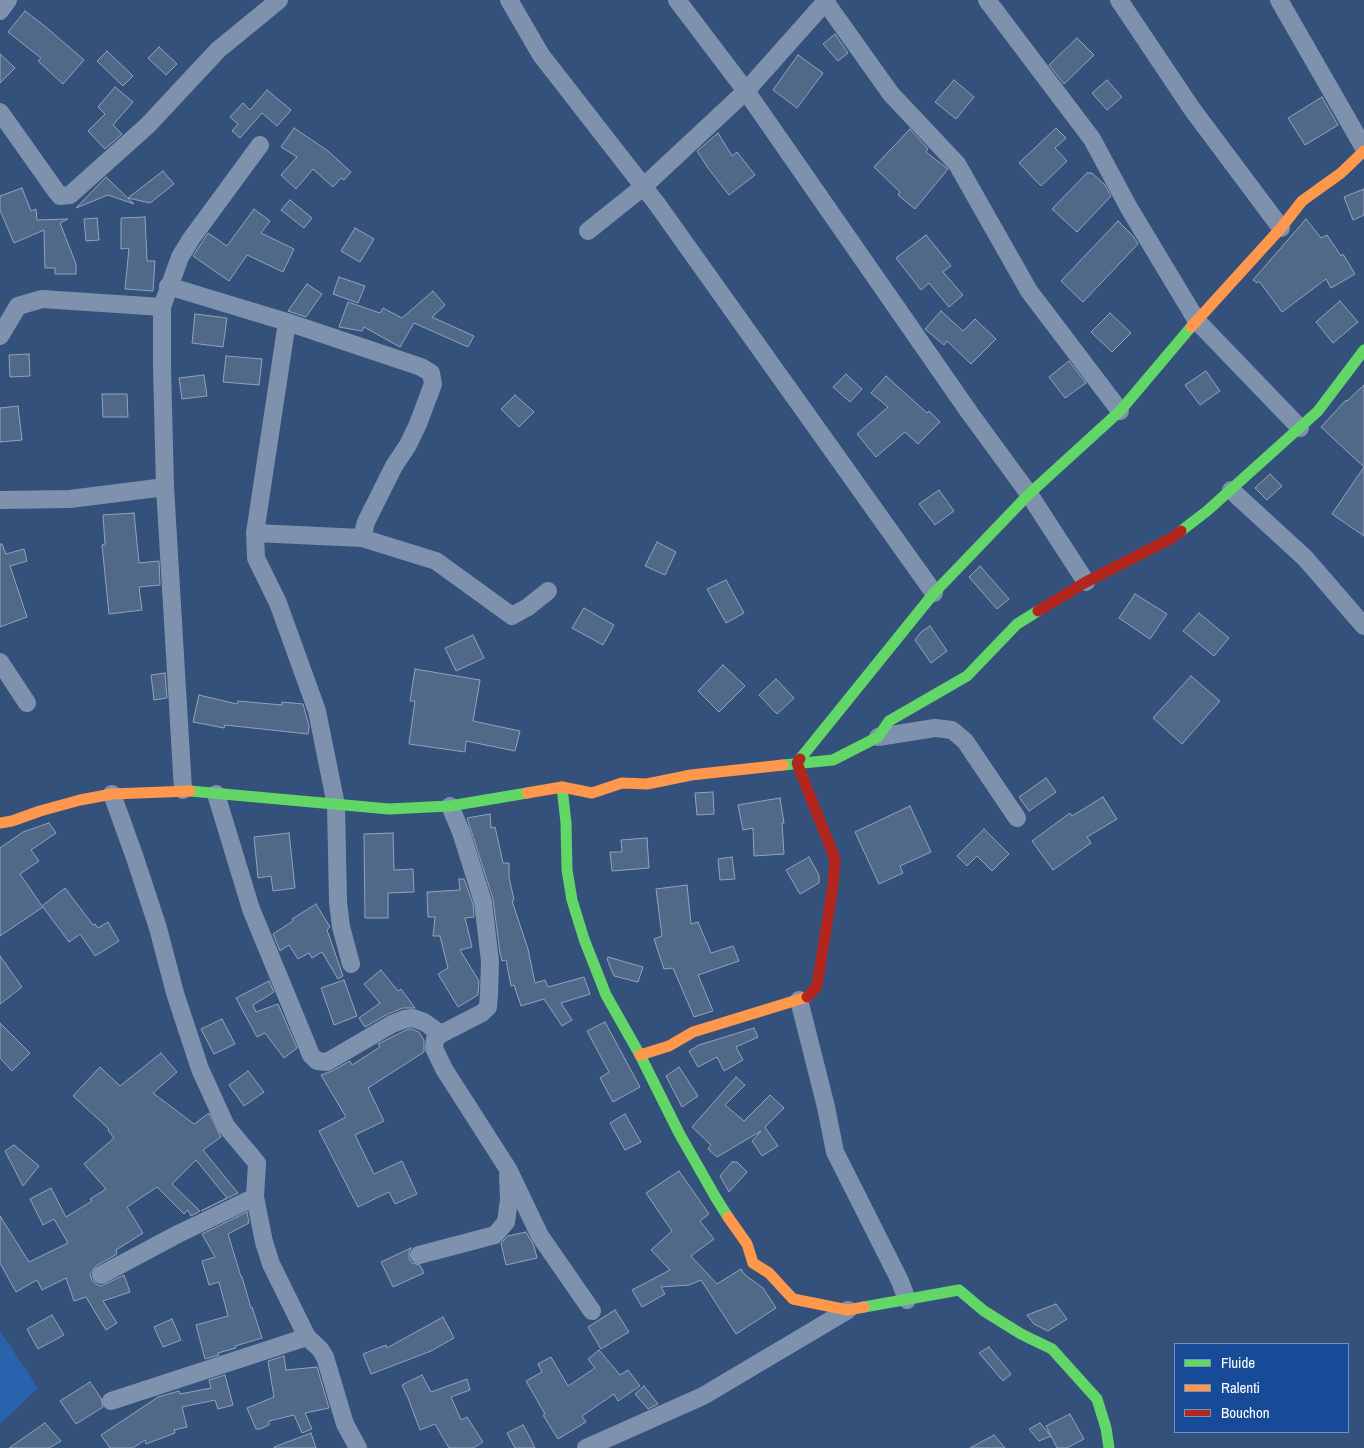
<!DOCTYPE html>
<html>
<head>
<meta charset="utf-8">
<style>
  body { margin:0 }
  #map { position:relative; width:1364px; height:1448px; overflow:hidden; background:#34517b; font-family:"Archivo Narrow",sans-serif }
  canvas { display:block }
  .legend { position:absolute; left:1174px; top:1343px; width:175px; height:90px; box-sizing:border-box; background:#174b98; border:1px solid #7493c1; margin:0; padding:6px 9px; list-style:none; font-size:15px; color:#fff }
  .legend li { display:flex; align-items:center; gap:10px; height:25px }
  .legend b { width:25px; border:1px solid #7493c1 }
</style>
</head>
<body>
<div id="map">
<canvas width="1364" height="1448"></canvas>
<ul class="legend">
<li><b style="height:6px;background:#63d668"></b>Fluide</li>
<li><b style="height:6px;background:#ff974d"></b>Ralenti</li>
<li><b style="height:6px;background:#b3261e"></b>Bouchon</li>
</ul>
</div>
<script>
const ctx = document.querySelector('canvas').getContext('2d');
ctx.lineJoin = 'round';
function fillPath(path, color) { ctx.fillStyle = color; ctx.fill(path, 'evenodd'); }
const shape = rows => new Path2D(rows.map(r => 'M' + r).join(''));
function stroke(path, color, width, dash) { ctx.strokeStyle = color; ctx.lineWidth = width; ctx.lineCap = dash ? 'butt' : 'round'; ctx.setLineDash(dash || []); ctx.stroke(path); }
const green = shape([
  [0,1331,38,1388,0,1424]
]);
const building = shape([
  [25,11,47,28,84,60,63,84,38,61,41,58,8,32,25,11],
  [835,34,848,53,838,61,823,44,835,34],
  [1077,38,1094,55,1064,84,1049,65,1077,38],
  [159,47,177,64,166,75,148,58,159,47],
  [107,51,133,76,123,86,97,61,107,51],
  [0,54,15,68,0,83,0,54],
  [798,55,823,73,797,108,773,90,798,55],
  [954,80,974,97,956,119,935,102,954,80],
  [1107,80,1122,97,1107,110,1092,93,1107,80],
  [115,87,133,102,113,125,122,134,105,149,88,131,105,114,98,107,115,87],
  [267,90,291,110,277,126,262,113,240,138,232,131,238,124,230,117,243,103,250,110,267,90],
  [1322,97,1338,125,1305,145,1288,118,1322,97],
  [294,128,328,151,351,172,344,180,341,178,333,187,313,169,296,189,281,175,297,157,281,147,294,128],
  [1056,128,1066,138,1055,148,1067,161,1041,186,1019,163,1056,128],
  [910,129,928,149,926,152,948,169,915,209,898,195,900,192,874,167,910,129],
  [718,133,732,156,737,152,755,175,729,195,708,168,697,151,718,133],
  [163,171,174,184,150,203,128,198,163,171],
  [1087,173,1092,173,1105,185,1111,196,1077,232,1052,209,1087,173],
  [106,177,134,204,108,195,76,208,106,177],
  [22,188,31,211,36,209,37,220,68,219,60,223,76,264,76,274,55,274,55,268,45,268,44,230,14,243,0,210,0,196,22,188],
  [1364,189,1364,215,1353,220,1344,197,1364,189],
  [290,200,312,218,304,228,281,210,290,200],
  [254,209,270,221,261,233,294,249,283,272,247,255,229,281,193,256,208,233,227,246,254,209],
  [145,217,147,261,155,261,153,291,125,289,129,248,121,249,121,218,145,217],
  [97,218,99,240,86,241,84,219,97,218],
  [1306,219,1321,238,1327,235,1341,256,1343,254,1355,274,1331,288,1326,279,1282,312,1259,281,1257,283,1253,280,1306,219],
  [1118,221,1133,236,1138,244,1083,302,1061,281,1118,221],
  [355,228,374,239,360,262,341,251,355,228],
  [926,235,951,266,943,272,963,295,949,307,929,283,921,290,896,258,926,235],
  [339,277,365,286,358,303,333,294,339,277],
  [307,284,322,294,306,317,288,311,307,284],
  [433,291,445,305,432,317,474,336,468,347,414,323,400,347,364,327,362,331,339,327,348,302,380,313,383,308,402,318,433,291],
  [1340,301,1358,322,1333,343,1316,322,1340,301],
  [941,311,963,331,975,319,996,339,971,364,947,341,944,345,925,329,941,311],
  [1110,313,1131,333,1112,352,1091,332,1110,313],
  [195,314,227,318,223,347,192,343,195,314],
  [29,354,30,376,10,377,9,355,29,354],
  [226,356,262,359,259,385,223,382,226,356],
  [1069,361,1086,383,1065,398,1049,377,1069,361],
  [1206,371,1220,391,1200,405,1185,385,1206,371],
  [846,374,862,389,850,402,833,387,846,374],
  [204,375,207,396,182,399,179,378,204,375],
  [886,376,927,413,929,411,940,422,918,444,905,432,876,457,857,434,888,407,871,393,886,376],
  [1364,385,1364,536,1332,514,1364,467,1321,427,1346,400,1347,401,1364,385],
  [102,394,127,394,128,417,103,417,102,394],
  [515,395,534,412,519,427,501,409,515,395],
  [18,406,22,440,0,442,0,408,18,406],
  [1270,474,1282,486,1267,500,1255,488,1270,474],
  [939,490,954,511,935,525,919,504,939,490],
  [134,513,139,563,159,561,160,585,139,587,142,610,109,614,102,545,105,544,103,515,134,513],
  [657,542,676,552,665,575,645,566,657,542],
  [0,544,2,544,6,554,24,549,27,561,10,566,27,617,0,627,0,544],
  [980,566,1009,599,997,609,969,577,980,566],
  [726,580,744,613,726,623,707,589,726,580],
  [1135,594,1167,614,1150,639,1119,618,1135,594],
  [584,608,614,625,603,645,572,628,584,608],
  [1199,613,1229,638,1214,656,1183,631,1199,613],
  [930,626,947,651,931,663,915,640,921,632,930,626],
  [473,635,484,658,456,671,445,648,473,635],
  [723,665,745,686,719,712,698,691,723,665],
  [415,669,480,680,473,721,520,731,515,751,466,741,465,752,409,744,415,701,410,701,415,669],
  [165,673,167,698,154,700,151,675,165,673],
  [1191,676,1220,701,1182,744,1153,718,1191,676],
  [776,679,794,698,777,714,759,695,776,679],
  [199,695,237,704,238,701,282,705,282,702,303,704,309,726,308,734,225,725,224,728,193,722,199,695],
  [1046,778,1056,792,1029,811,1019,797,1046,778],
  [713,792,714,814,697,815,695,793,713,792],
  [1103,797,1117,819,1087,837,1091,843,1053,870,1032,841,1070,813,1072,816,1103,797],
  [780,798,784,823,782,823,784,854,754,856,753,828,743,830,738,805,780,798],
  [910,806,931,852,900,866,903,873,879,884,855,832,910,806],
  [490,814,491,828,495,827,503,863,509,863,509,877,514,900,512,901,528,949,535,983,545,980,548,987,584,977,590,994,561,1003,572,1020,562,1026,544,999,521,1006,514,985,511,986,506,960,502,961,500,953,493,899,467,818,490,814],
  [49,823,56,833,31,850,39,861,20,874,42,906,65,888,93,925,95,924,98,928,108,922,119,941,95,956,80,934,69,942,43,907,0,936,0,848,23,832,49,823],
  [984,829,1009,854,992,871,977,856,967,866,957,856,984,829],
  [289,833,295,888,273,891,271,876,258,878,254,837,289,833],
  [393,833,394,870,413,869,414,892,388,893,388,918,365,918,364,834,393,833],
  [647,838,649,868,612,871,610,852,622,852,621,840,647,838],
  [732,857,735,879,720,880,718,859,732,857],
  [809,857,819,875,819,883,800,894,786,870,809,857],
  [459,879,464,879,473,904,474,917,465,918,472,947,460,950,479,981,478,995,458,1007,438,974,448,968,440,936,433,936,435,917,428,917,427,892,460,890,459,879],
  [687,885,691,924,698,922,711,953,733,946,739,961,698,975,713,1011,694,1017,673,968,664,969,654,939,662,936,656,889,687,885],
  [316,904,330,927,327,930,343,976,338,979,322,952,312,958,309,953,298,959,289,945,280,951,273,934,293,921,292,919,316,904],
  [0,956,22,987,0,1004,0,956],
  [608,957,643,967,638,982,614,976,607,959,608,957],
  [381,970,398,991,401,989,415,1008,403,1008,388,1014,365,1027,359,1018,380,1003,364,984,381,970],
  [344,980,357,1016,334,1025,321,988,344,980],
  [269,981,274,992,253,1005,256,1012,278,1004,297,1048,284,1058,265,1033,257,1037,236,998,269,981],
  [222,1019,235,1044,214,1054,201,1029,222,1019],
  [605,1022,640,1087,613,1102,600,1078,609,1072,587,1031,605,1022],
  [0,1023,30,1053,12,1071,0,1058,0,1023],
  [754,1028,758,1037,736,1047,743,1060,724,1071,717,1057,698,1067,689,1051,699,1045,754,1028],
  [408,1029,412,1029,419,1032,424,1040,424,1052,368,1088,384,1121,355,1135,374,1174,402,1161,417,1194,395,1204,389,1192,358,1207,319,1131,346,1117,321,1075,332,1071,350,1061,352,1065,380,1047,378,1044,408,1029],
  [161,1053,177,1072,153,1093,194,1124,209,1113,221,1137,203,1150,238,1193,201,1211,227,1198,196,1160,172,1184,200,1211,191,1216,188,1210,184,1214,157,1187,127,1207,143,1233,116,1250,117,1254,96,1266,90,1274,92,1280,96,1284,101,1286,124,1275,130,1292,103,1301,117,1323,106,1330,86,1297,74,1301,66,1278,42,1290,37,1280,16,1292,0,1263,0,1216,29,1262,68,1243,54,1219,43,1225,30,1199,51,1188,66,1217,92,1201,90,1199,106,1189,84,1164,114,1138,108,1130,109,1129,73,1096,100,1067,120,1086,161,1053],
  [679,1067,698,1096,682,1107,666,1076,679,1067],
  [248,1071,264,1092,244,1106,229,1085,248,1071],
  [736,1077,745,1085,725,1105,744,1121,770,1095,784,1108,765,1127,778,1146,762,1156,752,1141,761,1131,717,1157,708,1149,711,1145,692,1127,736,1077],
  [625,1114,641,1142,625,1150,610,1123,625,1114],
  [14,1145,39,1166,23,1186,5,1151,14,1145],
  [732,1162,737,1162,747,1172,729,1192,720,1176,732,1162],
  [679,1171,709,1214,700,1221,714,1239,691,1256,717,1284,741,1269,745,1275,763,1288,776,1308,736,1334,701,1280,689,1285,661,1287,665,1294,642,1307,632,1290,670,1270,651,1250,672,1231,646,1193,679,1171],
  [247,1212,249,1223,228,1234,241,1277,242,1277,251,1308,252,1307,262,1338,235,1346,236,1348,218,1353,219,1355,205,1359,196,1325,228,1316,219,1282,209,1285,202,1261,215,1257,202,1234,247,1212],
  [526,1232,534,1246,537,1258,506,1265,501,1243,508,1236,526,1232],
  [411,1248,409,1253,409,1258,412,1263,420,1265,424,1273,393,1287,381,1262,411,1248],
  [1056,1304,1067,1319,1048,1331,1034,1324,1027,1315,1056,1304],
  [615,1310,629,1332,601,1349,588,1327,615,1310],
  [52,1315,64,1335,38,1349,27,1329,52,1315],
  [443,1317,454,1338,431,1351,371,1374,363,1354,386,1345,387,1348,443,1317],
  [172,1319,181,1340,163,1347,154,1327,172,1319],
  [989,1347,1011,1374,1003,1381,979,1353,989,1347],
  [599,1350,620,1375,628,1370,640,1386,618,1401,614,1394,582,1416,586,1422,558,1439,543,1415,545,1414,526,1381,542,1372,538,1364,551,1357,568,1386,595,1368,588,1359,599,1350],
  [284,1356,286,1370,317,1367,329,1408,305,1413,312,1429,302,1433,294,1415,269,1421,269,1425,260,1429,256,1429,247,1408,274,1397,268,1361,284,1356],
  [225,1375,233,1405,218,1409,215,1400,182,1407,187,1427,174,1430,175,1433,146,1444,145,1440,133,1448,110,1448,101,1435,158,1397,179,1391,180,1394,211,1388,209,1380,225,1375],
  [422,1375,431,1392,467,1379,470,1390,451,1397,461,1420,467,1417,483,1442,473,1448,449,1448,435,1424,420,1430,408,1398,402,1385,422,1375],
  [90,1382,101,1398,103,1407,76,1424,60,1401,90,1382],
  [644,1386,658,1404,648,1409,635,1394,644,1386],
  [1070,1414,1084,1439,1067,1448,1057,1448,1046,1426,1070,1414],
  [45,1423,61,1441,49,1448,9,1448,45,1423],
  [1040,1423,1051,1436,1039,1441,1029,1429,1040,1423],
  [523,1425,527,1432,535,1448,515,1448,507,1433,523,1425],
  [311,1433,316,1448,274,1448,274,1447,311,1433],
  [994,1435,1005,1448,970,1448,994,1435]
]);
const street = shape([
  [509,0,541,55,657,204,934,593],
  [677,0,746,91,969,412,1029,494,1086,582],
  [824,0,891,94,957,164,1029,291,1120,411],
  [987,0,1092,139,1129,208,1197,321,1300,428],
  [1119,0,1192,109,1281,228],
  [1279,0,1364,148],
  [0,11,8,0],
  [0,112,56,191,60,196,70,195,148,125,218,50,279,0],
  [588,231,643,187,746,91,827,0],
  [168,286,287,322,421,367,431,373,433,384,418,424,408,445,394,466,366,522,362,538,255,533],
  [287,322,255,533,256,558,278,603,317,711,336,805,338,902,341,927,351,964],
  [0,336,18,306,42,299,162,307],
  [1231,490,1305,558,1364,626],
  [0,500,70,499,165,487],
  [362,538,436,561,512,616,528,607,548,591],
  [0,662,27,703],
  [878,737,935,728,952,730,965,741,1017,818],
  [183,790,165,487,162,366,162,307,180,257,191,239,260,145],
  [112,794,135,858,158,928,175,993,200,1069,226,1126,257,1163,255,1197,264,1242,271,1264,307,1337,320,1349,325,1357,345,1424,358,1448],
  [216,794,251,909,311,1055,317,1061,327,1062,392,1024,405,1019,413,1018,424,1022,441,1034],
  [450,806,461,832,483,902,490,961,489,993,488,1007,482,1013,441,1034,435,1039,434,1048,444,1069,508,1169,540,1236,592,1311],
  [799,1000,826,1107,835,1152,900,1281,907,1300],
  [419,1255,495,1235,506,1222,509,1200,508,1175],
  [101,1275,178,1234,255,1197],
  [111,1401,307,1337],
  [586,1448,703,1396,848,1310]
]);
const fast = shape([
  [1181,531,1207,511,1318,411,1364,350],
  [800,759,934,593,1029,494,1120,411,1191,327],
  [783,765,833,760,878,737,889,721,967,676,1017,624,1038,611],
  [562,787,566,823,567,870,572,900,584,939,606,995,640,1055,679,1133,716,1198,728,1217],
  [190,791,389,809,450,806,527,793],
  [864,1307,959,1290,984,1311,1021,1334,1052,1349,1097,1399,1106,1428,1109,1448]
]);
const slow = shape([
  [1191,327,1281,228,1302,201,1341,173,1364,151],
  [527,793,562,787,592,793,622,783,647,784,691,775,783,765],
  [0,823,12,821,40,811,80,800,112,794,190,791],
  [640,1055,669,1046,693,1032,807,997],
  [728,1217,747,1244,753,1263,769,1273,793,1299,848,1310,864,1307]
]);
const jam = shape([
  [1038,611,1086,582,1172,538,1181,531],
  [800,759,797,763,835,859,833,885,817,986,807,997]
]);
fillPath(green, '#2b62ae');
fillPath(building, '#516989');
stroke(building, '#92a3ba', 1);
stroke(street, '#7e92ad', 18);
stroke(fast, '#63d668', 11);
stroke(slow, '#ff974d', 11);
stroke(jam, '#b3261e', 11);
</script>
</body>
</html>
